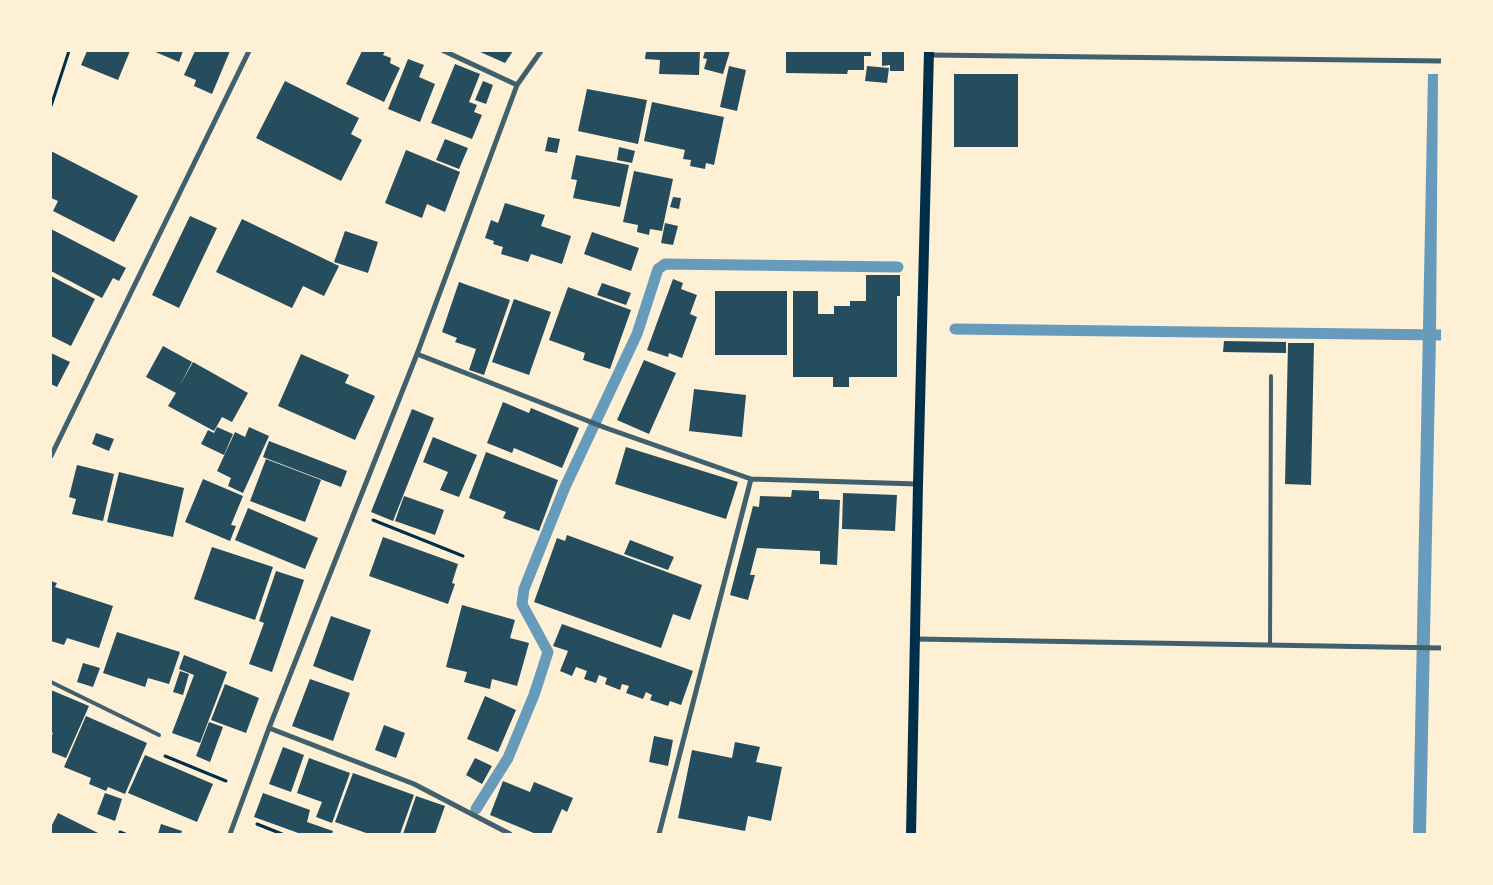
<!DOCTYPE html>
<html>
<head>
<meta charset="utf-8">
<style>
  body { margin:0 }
  #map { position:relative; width:1493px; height:885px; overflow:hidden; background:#fdf0d5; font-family:Rubik,sans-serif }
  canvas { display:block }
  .frame { position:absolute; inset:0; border:52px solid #fdf0d5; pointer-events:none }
</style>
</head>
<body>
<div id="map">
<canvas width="1493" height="885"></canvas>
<div class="frame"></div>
</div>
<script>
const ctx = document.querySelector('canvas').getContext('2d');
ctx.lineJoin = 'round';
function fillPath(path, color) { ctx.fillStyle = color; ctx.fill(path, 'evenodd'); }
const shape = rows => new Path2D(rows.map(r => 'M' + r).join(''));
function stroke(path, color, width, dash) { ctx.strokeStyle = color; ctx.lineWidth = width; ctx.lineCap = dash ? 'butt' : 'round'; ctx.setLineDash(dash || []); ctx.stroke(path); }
const water = shape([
  [1428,74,1438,74,1436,335,1426,834,1413,834]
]);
const stream = shape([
  [955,329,1442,335],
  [476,809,508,758,534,695,548,652,522,604,524,589,565,487,637,334,658,269,665,264,898,267]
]);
const building = shape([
  [87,51,130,51,118,80,81,65],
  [153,51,183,51,179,62],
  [195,51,230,51,212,94,194,86,196,80,184,75],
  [362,51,385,51,383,55,391,58,390,63,400,68,384,102,346,84],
  [478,51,513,51,505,63],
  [646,51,700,51,699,75,659,74,660,60,645,59],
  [705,51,730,51,723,74,704,69,707,59,703,58],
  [786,51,871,51,871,56,864,56,864,70,848,70,847,74,786,73],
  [882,51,904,51,904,71,890,71,890,65,882,66],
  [408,59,424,65,419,77,435,84,420,122,388,109],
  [455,64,480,74,469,102,477,105,474,112,482,115,472,139,431,123],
  [729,66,746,70,737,111,720,107],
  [867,66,889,68,887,83,865,81],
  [954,74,1018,74,1018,147,954,147],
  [285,81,359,118,351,134,362,140,341,181,256,138],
  [483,81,493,85,486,104,475,100],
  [587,89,647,100,638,144,578,131],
  [652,102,724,117,714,165,706,163,705,169,690,166,691,160,683,159,685,150,644,141],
  [548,137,560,139,557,153,545,151],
  [445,139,468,148,459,169,436,160],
  [619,147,635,151,632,163,617,160],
  [406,150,460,172,445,212,427,204,422,218,385,203],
  [51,151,138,196,114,242,53,211,58,201,51,198],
  [576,155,629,165,620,207,573,198,577,180,571,179],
  [634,171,673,179,662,231,650,229,649,235,637,232,638,225,623,222],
  [673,197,681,198,679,209,670,207],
  [505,203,545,215,541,226,571,236,562,264,531,254,528,262,501,254,503,247,493,244,494,241,485,238,491,220,498,223],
  [190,216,217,228,179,308,152,295],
  [242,219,339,266,324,296,303,286,292,308,216,272],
  [665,223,678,226,673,245,661,243],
  [51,229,126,268,119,281,113,278,102,298,51,271],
  [345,231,378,242,368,273,334,262],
  [592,232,639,248,631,271,584,254],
  [866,275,900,275,900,296,897,296,897,377,849,377,849,387,833,387,833,377,793,377,793,291,818,291,818,314,834,314,834,306,850,306,850,301,866,301],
  [51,276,95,299,71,346,51,336],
  [673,279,683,283,681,289,697,295,690,314,697,317,682,358,669,353,668,357,647,350],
  [459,282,510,300,484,375,469,370,476,349,455,342,457,338,442,332],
  [602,283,631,293,626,305,597,295],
  [568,287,631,310,610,369,583,360,585,353,549,340],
  [715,291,787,291,787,355,715,355],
  [514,299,551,312,529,375,492,362],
  [1224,341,1286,342,1286,353,1223,352],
  [1288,343,1314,343,1311,485,1285,484],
  [163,346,192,362,180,385,193,362,248,393,232,422,222,417,214,431,168,406,176,393,146,377],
  [51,353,70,362,57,387,51,384],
  [301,354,349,375,345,383,375,396,355,440,278,406],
  [644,360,676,373,649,434,617,420],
  [694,389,746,395,742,437,689,431],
  [503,402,529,413,531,408,579,428,562,468,514,448,512,453,487,443],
  [412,409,434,418,393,521,371,512],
  [217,427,233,434,224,455,201,444,208,430,214,433],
  [249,427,269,436,243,493,228,486,231,478,217,471,235,432,245,437],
  [96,433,114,439,109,451,92,444],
  [433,437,477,455,459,497,440,490,448,472,423,462],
  [269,441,347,471,341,487,263,457],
  [626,447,738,482,726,519,615,484],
  [486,452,558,480,539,531,503,518,506,512,469,498],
  [266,459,321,480,305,522,250,501],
  [77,465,114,474,103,521,72,514,76,499,69,497],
  [119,472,184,488,173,537,107,522],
  [203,479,243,496,231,525,236,526,230,541,185,522],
  [792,490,819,491,819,499,840,500,837,565,820,564,820,551,757,548,750,575,755,575,748,600,730,595,753,506,759,507,760,496,791,497],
  [843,493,897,495,895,531,842,529],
  [404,496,444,510,435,535,395,521],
  [248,508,318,538,305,569,235,540],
  [567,535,702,585,690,620,673,614,661,648,534,602,557,538,565,541],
  [383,537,458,564,452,583,455,584,448,604,369,576],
  [630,540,674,557,668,570,624,554],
  [212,547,273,567,255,620,194,599],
  [276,571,304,580,272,672,249,664,264,623,259,621],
  [51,581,57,583,55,587,113,606,99,648,67,638,64,645,51,641],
  [462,605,515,620,510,638,529,643,517,686,492,679,490,689,464,682,467,672,446,667],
  [331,616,371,630,353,681,313,666],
  [562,624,693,671,681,705,670,701,668,706,650,700,652,695,646,692,643,699,626,693,629,686,622,684,620,690,605,684,607,678,599,675,596,683,584,679,587,671,576,667,572,676,560,671,568,651,553,646],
  [117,632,180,652,169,684,148,678,145,687,103,673],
  [184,655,227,672,200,743,172,733,194,675,179,669],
  [83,663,100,668,93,687,77,682],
  [180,671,189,674,183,695,173,692],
  [310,679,350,693,333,741,292,726],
  [225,684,259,698,246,733,211,720],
  [51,690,89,706,66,758,51,752,51,737,53,733,51,732],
  [485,696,516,710,498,752,467,739],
  [86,716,147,743,125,794,108,787,106,791,89,784,91,778,64,767],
  [209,722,223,727,210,762,196,756],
  [384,725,405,733,396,758,375,750],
  [654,736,673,740,668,766,649,762],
  [735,742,760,747,756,762,782,767,771,821,748,816,745,831,678,818,692,750,732,758],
  [283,747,304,755,291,792,269,784],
  [145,755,213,784,197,822,128,793],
  [309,758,350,773,332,823,316,817,322,802,297,793],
  [475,758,492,766,482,784,466,775],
  [353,773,414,795,400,834,369,834,335,822],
  [503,781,530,792,534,782,573,798,567,812,562,809,551,834,536,834,490,815],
  [105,793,122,799,115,821,97,814],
  [263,793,310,810,307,822,333,831,332,834,301,834,254,817],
  [416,796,445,806,435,834,403,834],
  [58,813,100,834,51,834,51,827],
  [161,824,182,831,181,834,158,834]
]);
const path = shape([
  [51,106,69,51],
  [373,520,463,556],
  [165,756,226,781],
  [257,824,282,834],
  [120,832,125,834]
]);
const service = shape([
  [1270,645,1271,376],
  [51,682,159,735]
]);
const minor = shape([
  [444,51,517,85],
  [929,55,1442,61],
  [417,354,606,428,751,479,918,484],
  [51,456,249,51],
  [916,639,1442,648],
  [269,728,414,784,510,834],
  [230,834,269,728,417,354,517,85,541,51],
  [659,834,751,479]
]);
const secondary = shape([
  [911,834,918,484,929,51]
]);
fillPath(water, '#669bbc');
stroke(stream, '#669bbc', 11);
fillPath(building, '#264d5e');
stroke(path, '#003049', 3);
stroke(service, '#3f606c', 4);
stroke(minor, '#3f606c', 5);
stroke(secondary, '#003049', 10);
</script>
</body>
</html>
